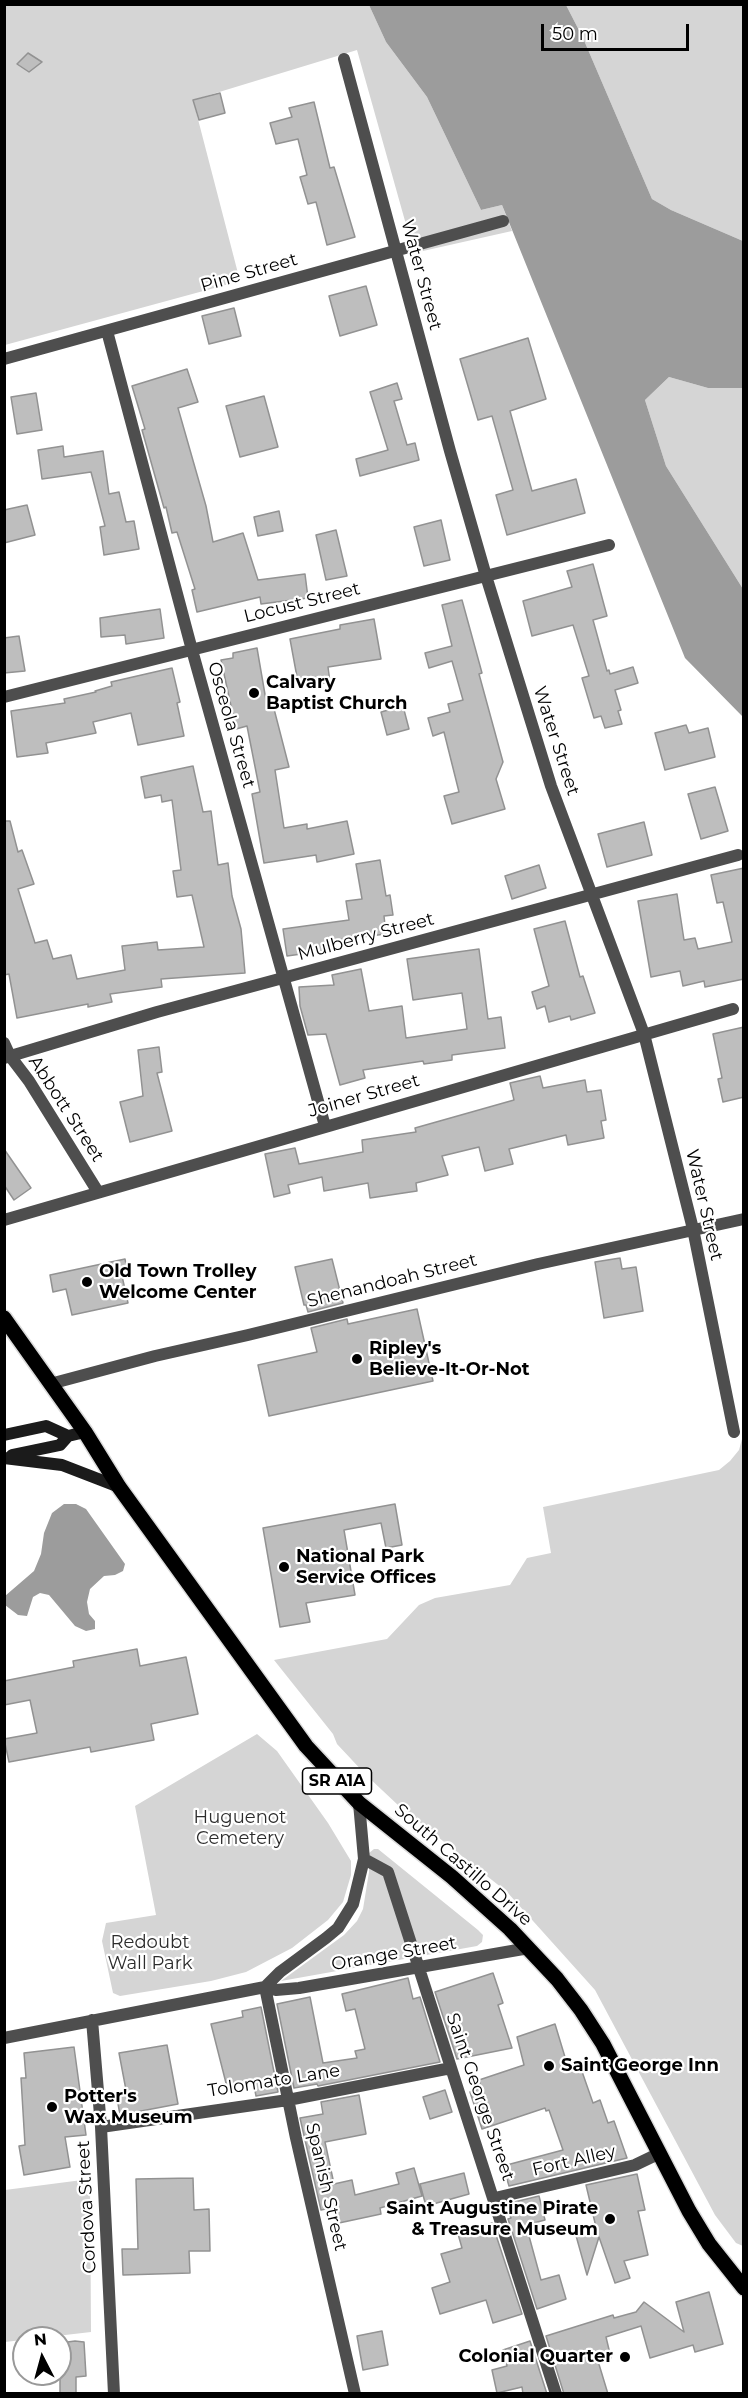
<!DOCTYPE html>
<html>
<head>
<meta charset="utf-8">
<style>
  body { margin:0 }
  #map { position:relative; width:748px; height:2398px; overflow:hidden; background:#fff; font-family:Montserrat,sans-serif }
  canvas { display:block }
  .frame { position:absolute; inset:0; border:6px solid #000; pointer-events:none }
  .north { position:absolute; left:12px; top:2326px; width:60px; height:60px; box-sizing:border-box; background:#fff; border:2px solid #999; border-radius:50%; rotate:354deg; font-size:16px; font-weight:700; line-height:24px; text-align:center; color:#000 }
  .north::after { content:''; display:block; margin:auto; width:21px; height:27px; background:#000; clip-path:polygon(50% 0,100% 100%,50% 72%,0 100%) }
  .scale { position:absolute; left:541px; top:24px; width:148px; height:27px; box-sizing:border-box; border:3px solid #000; border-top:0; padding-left:8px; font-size:18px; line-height:21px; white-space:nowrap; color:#000; -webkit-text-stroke:4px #fff; paint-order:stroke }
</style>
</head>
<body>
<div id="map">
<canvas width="748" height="2398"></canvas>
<div class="frame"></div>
<div class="north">N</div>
<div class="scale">50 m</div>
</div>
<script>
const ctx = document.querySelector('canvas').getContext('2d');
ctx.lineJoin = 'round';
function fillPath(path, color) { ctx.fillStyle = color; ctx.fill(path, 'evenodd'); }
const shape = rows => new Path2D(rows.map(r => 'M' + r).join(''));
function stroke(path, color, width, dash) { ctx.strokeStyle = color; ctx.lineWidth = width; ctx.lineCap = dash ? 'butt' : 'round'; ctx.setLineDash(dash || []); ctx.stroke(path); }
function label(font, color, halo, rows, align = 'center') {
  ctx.font = font + ' Montserrat,sans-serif'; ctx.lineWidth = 4.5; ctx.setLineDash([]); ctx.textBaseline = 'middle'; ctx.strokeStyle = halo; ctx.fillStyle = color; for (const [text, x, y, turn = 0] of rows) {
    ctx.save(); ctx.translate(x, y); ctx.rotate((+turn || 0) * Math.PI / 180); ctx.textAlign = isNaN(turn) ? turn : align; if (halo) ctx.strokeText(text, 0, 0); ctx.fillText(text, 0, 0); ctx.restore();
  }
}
const green = shape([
  [5,5,369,5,386,42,427,97,481,210,502,205,512,231,414,253,357,50,193,100,240,281,5,345],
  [566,5,743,5,743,241,671,210,652,199,583,38],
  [669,377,708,388,743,388,743,589,666,466,645,400],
  [743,1429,744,1429,743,2246,736,2243,715,2215,595,1990,507,1892,399,1806,366,1775,337,1744,333,1734,274,1660,387,1639,419,1605,435,1598,510,1585,527,1558,551,1553,543,1507,719,1470,730,1461,739,1450,742,1439,742,1430],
  [257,1734,277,1751,328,1823,351,1861,351,1875,343,1902,328,1920,292,1948,246,1972,211,1981,120,1996,113,1993,102,1941,106,1923,156,1915,135,1806],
  [374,1849,378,1849,478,1930,483,1935,482,1942,477,1946,281,1981,344,1935,357,1921,363,1909,369,1872,369,1853],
  [90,2179,91,2332,5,2342,5,2190]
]);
const water = shape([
  [369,5,566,5,583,38,652,199,671,210,743,241,743,388,708,388,669,377,645,400,666,466,743,589,743,717,685,658,502,205,481,210,427,97,386,42],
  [64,1504,76,1504,86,1509,125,1564,123,1571,115,1575,104,1576,90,1589,87,1602,89,1614,95,1621,95,1629,86,1631,75,1626,49,1595,40,1593,33,1597,27,1616,18,1615,5,1605,5,1596,34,1571,41,1554,44,1533,52,1513]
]);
const building = shape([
  [28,53,42,62,29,72,17,64,28,53],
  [220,93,225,113,199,120,193,100,220,93],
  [314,102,330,168,334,167,355,237,327,245,316,202,308,204,300,177,307,175,298,139,276,144,270,123,292,117,289,108,314,102],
  [366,286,377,325,340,336,329,296,366,286],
  [234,308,241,336,209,344,202,316,234,308],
  [528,338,546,399,510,411,532,491,576,479,585,513,507,535,496,495,513,490,492,416,478,420,460,359,528,338],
  [187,369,198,402,178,408,206,506,213,542,243,533,258,580,305,574,308,598,261,604,260,597,197,612,192,590,195,589,177,532,172,533,166,507,164,508,142,430,145,429,132,386,187,369],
  [397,383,402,399,394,401,407,445,415,443,419,460,360,476,356,459,388,450,370,392,397,383],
  [36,393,42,430,17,434,11,397,36,393],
  [264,396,278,447,240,457,226,406,264,396],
  [63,446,64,457,103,451,109,494,119,492,126,522,134,521,139,549,104,555,100,527,105,526,91,472,42,479,38,450,63,446],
  [27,505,35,535,4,543,4,510,27,505],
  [279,511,283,531,258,536,254,517,279,511],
  [441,520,450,560,424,566,414,527,441,520],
  [336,530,347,576,326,580,316,535,336,530],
  [593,564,607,616,593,620,607,671,609,670,610,674,633,667,638,683,615,690,621,710,618,711,622,724,605,728,601,716,594,718,582,678,589,676,573,625,532,636,523,601,572,587,567,571,593,564],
  [462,600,482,673,479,674,503,762,496,779,505,809,452,824,444,796,459,792,444,732,433,736,428,718,450,712,448,704,463,700,452,661,429,668,425,653,452,646,442,605,462,600],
  [160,609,164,638,126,644,125,635,101,637,100,618,160,609],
  [374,619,381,659,328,667,330,682,299,688,290,639,340,629,340,625,374,619],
  [19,636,25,671,4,673,4,638,19,636],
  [257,648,267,706,273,705,289,767,275,770,284,828,307,824,307,829,347,821,354,854,317,862,316,855,264,863,252,794,260,792,247,726,236,729,221,660,233,658,233,653,257,648],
  [172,668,180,702,177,703,184,736,138,745,131,713,93,722,96,733,46,743,48,753,17,757,11,711,65,703,64,699,96,692,95,691,112,686,111,682,172,668],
  [403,706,409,729,387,735,381,712,403,706],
  [686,725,689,733,708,728,715,757,665,770,655,733,686,725],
  [193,766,203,812,211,811,218,865,228,863,232,896,241,929,245,973,161,979,162,987,110,994,112,1002,88,1007,88,1004,17,1018,9,974,4,975,4,821,10,821,18,852,22,850,34,884,18,889,35,943,47,940,53,959,71,955,77,979,125,970,122,946,157,942,158,950,204,947,192,895,177,897,173,871,181,870,172,800,162,802,161,795,145,798,141,777,193,766],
  [715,787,728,831,701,839,688,794,715,787],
  [644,822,652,855,607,867,598,834,644,822],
  [380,860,386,896,390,895,393,915,384,916,386,934,328,941,330,950,287,956,283,929,349,920,346,901,362,899,356,864,380,860],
  [539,865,546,888,512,899,505,876,539,865],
  [744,868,744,979,705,987,704,981,683,986,680,971,651,977,638,901,677,894,684,940,695,938,698,949,732,942,723,902,717,903,711,875,744,868],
  [565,921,580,977,583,976,595,1013,571,1020,570,1016,549,1022,545,1006,537,1009,532,992,549,986,534,929,565,921],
  [479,949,488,1019,501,1017,505,1048,452,1055,452,1060,424,1064,423,1061,363,1070,365,1078,340,1085,326,1034,308,1035,300,1006,299,987,334,985,332,975,361,969,369,1011,402,1006,406,1038,467,1029,462,993,413,1000,407,959,479,949],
  [744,1027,744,1097,723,1102,718,1079,722,1078,713,1034,744,1027],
  [159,1047,162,1072,157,1073,172,1131,130,1142,120,1102,143,1096,138,1050,159,1047],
  [540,1076,543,1088,585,1080,587,1092,601,1090,606,1120,601,1121,604,1138,568,1145,566,1135,509,1149,513,1164,485,1171,479,1147,442,1156,448,1175,416,1183,417,1191,370,1198,368,1183,324,1191,322,1177,288,1185,290,1193,274,1197,265,1154,295,1148,299,1164,363,1152,362,1140,416,1132,415,1128,514,1100,510,1083,540,1076],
  [4,1149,31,1188,14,1200,4,1185,4,1149],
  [620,1258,622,1269,636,1267,643,1311,604,1318,595,1262,620,1258],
  [125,1259,128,1274,122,1276,128,1303,72,1315,66,1289,53,1292,50,1275,125,1259],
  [332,1259,343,1303,308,1312,306,1305,304,1305,295,1267,332,1259],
  [417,1309,433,1381,269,1416,258,1365,317,1352,311,1328,347,1319,348,1324,417,1309],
  [395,1504,402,1545,386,1548,381,1523,344,1530,355,1595,306,1603,310,1622,280,1627,263,1528,395,1504],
  [137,1649,140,1666,186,1657,198,1714,151,1724,154,1740,91,1752,90,1747,9,1762,4,1739,37,1733,30,1700,4,1705,4,1681,74,1667,73,1661,137,1649],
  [493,1973,503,2003,498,2005,512,2048,457,2059,435,1992,493,1973],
  [408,1978,413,1999,420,1997,440,2062,318,2086,317,2084,294,2088,277,2004,310,1997,323,2063,357,2058,355,2051,365,2049,355,2009,346,2011,342,1994,408,1978],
  [261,2007,278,2092,256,2096,253,2080,227,2087,211,2024,243,2017,242,2011,261,2007],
  [555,2024,568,2067,579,2063,593,2103,600,2100,608,2123,614,2121,627,2158,509,2186,503,2166,563,2150,549,2110,546,2111,545,2108,482,2129,470,2092,481,2088,479,2080,524,2065,517,2037,555,2024],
  [167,2045,178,2104,120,2115,116,2092,126,2090,119,2053,167,2045],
  [74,2047,86,2135,65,2137,70,2167,24,2175,19,2146,25,2145,21,2078,26,2078,24,2053,74,2047],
  [445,2090,452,2112,430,2119,423,2097,445,2090],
  [359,2095,366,2134,325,2142,334,2184,352,2180,355,2195,399,2184,396,2173,414,2168,422,2196,380,2208,381,2214,339,2223,335,2207,321,2210,300,2118,323,2114,321,2102,359,2095],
  [464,2173,469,2194,426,2206,420,2184,464,2173],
  [637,2174,645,2210,638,2211,648,2255,624,2261,630,2278,615,2283,599,2237,587,2275,575,2232,596,2227,586,2185,637,2174],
  [193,2178,194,2210,209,2209,210,2251,189,2251,190,2273,123,2275,122,2249,138,2249,136,2179,193,2178],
  [539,2196,545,2220,526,2225,541,2280,559,2275,566,2299,537,2309,508,2219,511,2218,506,2204,539,2196],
  [492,2223,522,2314,493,2323,486,2300,440,2314,432,2288,450,2282,441,2254,462,2248,458,2234,492,2223],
  [709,2292,723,2344,695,2352,693,2345,650,2358,641,2326,606,2337,611,2358,598,2361,608,2394,564,2394,546,2336,613,2315,614,2318,636,2312,644,2302,684,2332,676,2302,709,2292],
  [382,2331,388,2365,363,2370,357,2336,382,2331],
  [75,2341,84,2342,86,2376,76,2377,76,2394,60,2394,60,2343,75,2341],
  [530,2341,547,2394,523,2394,522,2387,497,2393,492,2370,507,2366,503,2350,530,2341]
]);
const street = shape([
  [344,59,450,451,486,576,551,786,644,1034,693,1229,734,1432],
  [107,331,192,650,325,1126],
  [4,359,503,221],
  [4,697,609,545],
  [4,1043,10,1056,29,1081,98,1192],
  [4,1058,157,1012,738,855],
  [4,1220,733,1009],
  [50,1384,155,1356,248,1335,538,1264,744,1219],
  [364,1859,388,1872,556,2394],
  [265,1987,296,2138,355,2394],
  [265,1987,280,1972,326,1938,338,1928,353,1904,364,1859,359,1803],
  [92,2020,101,2127,114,2394],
  [4,2038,265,1987,276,1990,299,1988,529,1948],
  [101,2127,288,2100,451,2068],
  [495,2198,635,2165,660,2153]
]);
const secondary = shape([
  [4,1435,46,1426,68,1436],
  [12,1455,60,1445,68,1436,85,1432],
  [4,1458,62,1465,119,1487]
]);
const primary = shape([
  [4,1318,85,1432,119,1487,306,1746,359,1803,452,1877,510,1929,557,1979,581,2010,603,2044,689,2211,709,2244,744,2288]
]);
const markers = [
  [254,693,6,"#000"],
  [87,1282,6,"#000"],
  [357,1359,6,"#000"],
  [284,1567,6,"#000"],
  [549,2066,6,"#000"],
  [52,2107,6,"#000"],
  [610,2219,6,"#000"],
  [625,2357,6,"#000"]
];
const shields = [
  [337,1781,69]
];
const shieldNames = [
  ["SR A1A",337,1781]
];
const streetNames = [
  ["Pine Street",249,273,-16],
  ["Water Street",421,275,75],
  ["Locust Street",302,603,-14],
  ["Osceola Street",231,725,74],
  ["Water Street",556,741,72],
  ["Mulberry Street",366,937,-15],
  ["Joiner Street",364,1096,-16],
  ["Abbott Street",66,1109,57],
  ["Water Street",704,1205,77],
  ["Shenandoah Street",392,1281,-14],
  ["South Castillo Drive",463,1865,41],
  ["Orange Street",394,1954,-10],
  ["Tolomato Lane",274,2081,-9],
  ["Saint George Street",480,2097,71],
  ["Fort Alley",574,2161,-13],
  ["Spanish Street",326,2187,77],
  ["Cordova Street",87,2207,-93]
];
const poiNames = [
  ["Calvary",266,683],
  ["Baptist Church",266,704],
  ["Old Town Trolley",99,1272],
  ["Welcome Center",99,1293],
  ["Ripley's",369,1349],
  ["Believe-It-Or-Not",369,1370],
  ["National Park",296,1557],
  ["Service Offices",296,1578],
  ["Saint George Inn",561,2066],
  ["Potter's",64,2097],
  ["Wax Museum",64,2118],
  ["Saint Augustine Pirate",598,2209,"right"],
  ["& Treasure Museum",598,2230,"right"],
  ["Colonial Quarter",613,2357,"right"]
];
const parkNames = [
  ["Huguenot",240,1818],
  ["Cemetery",240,1839],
  ["Redoubt",150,1943],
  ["Wall Park",150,1964]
];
fillPath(green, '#d5d5d5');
fillPath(water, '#9c9c9c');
fillPath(building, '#bebebe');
stroke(building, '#929292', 1.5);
stroke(primary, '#dbdbdb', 18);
stroke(street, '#4e4e4e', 12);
stroke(secondary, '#1b1b1b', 12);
stroke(primary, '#000', 15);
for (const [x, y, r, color] of markers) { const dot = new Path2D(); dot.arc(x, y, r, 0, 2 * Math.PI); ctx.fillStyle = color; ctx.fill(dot); stroke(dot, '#fff', 2); }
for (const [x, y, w] of shields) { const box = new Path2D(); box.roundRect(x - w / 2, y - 13, w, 26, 4.5); ctx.fillStyle = '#fff'; ctx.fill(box); stroke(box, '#000', 1.5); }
label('bold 16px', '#000', null, shieldNames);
label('18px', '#000', '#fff', streetNames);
label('bold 18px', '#000', '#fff', poiNames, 'left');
label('18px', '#2c2c2c', '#fff', parkNames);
</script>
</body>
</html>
